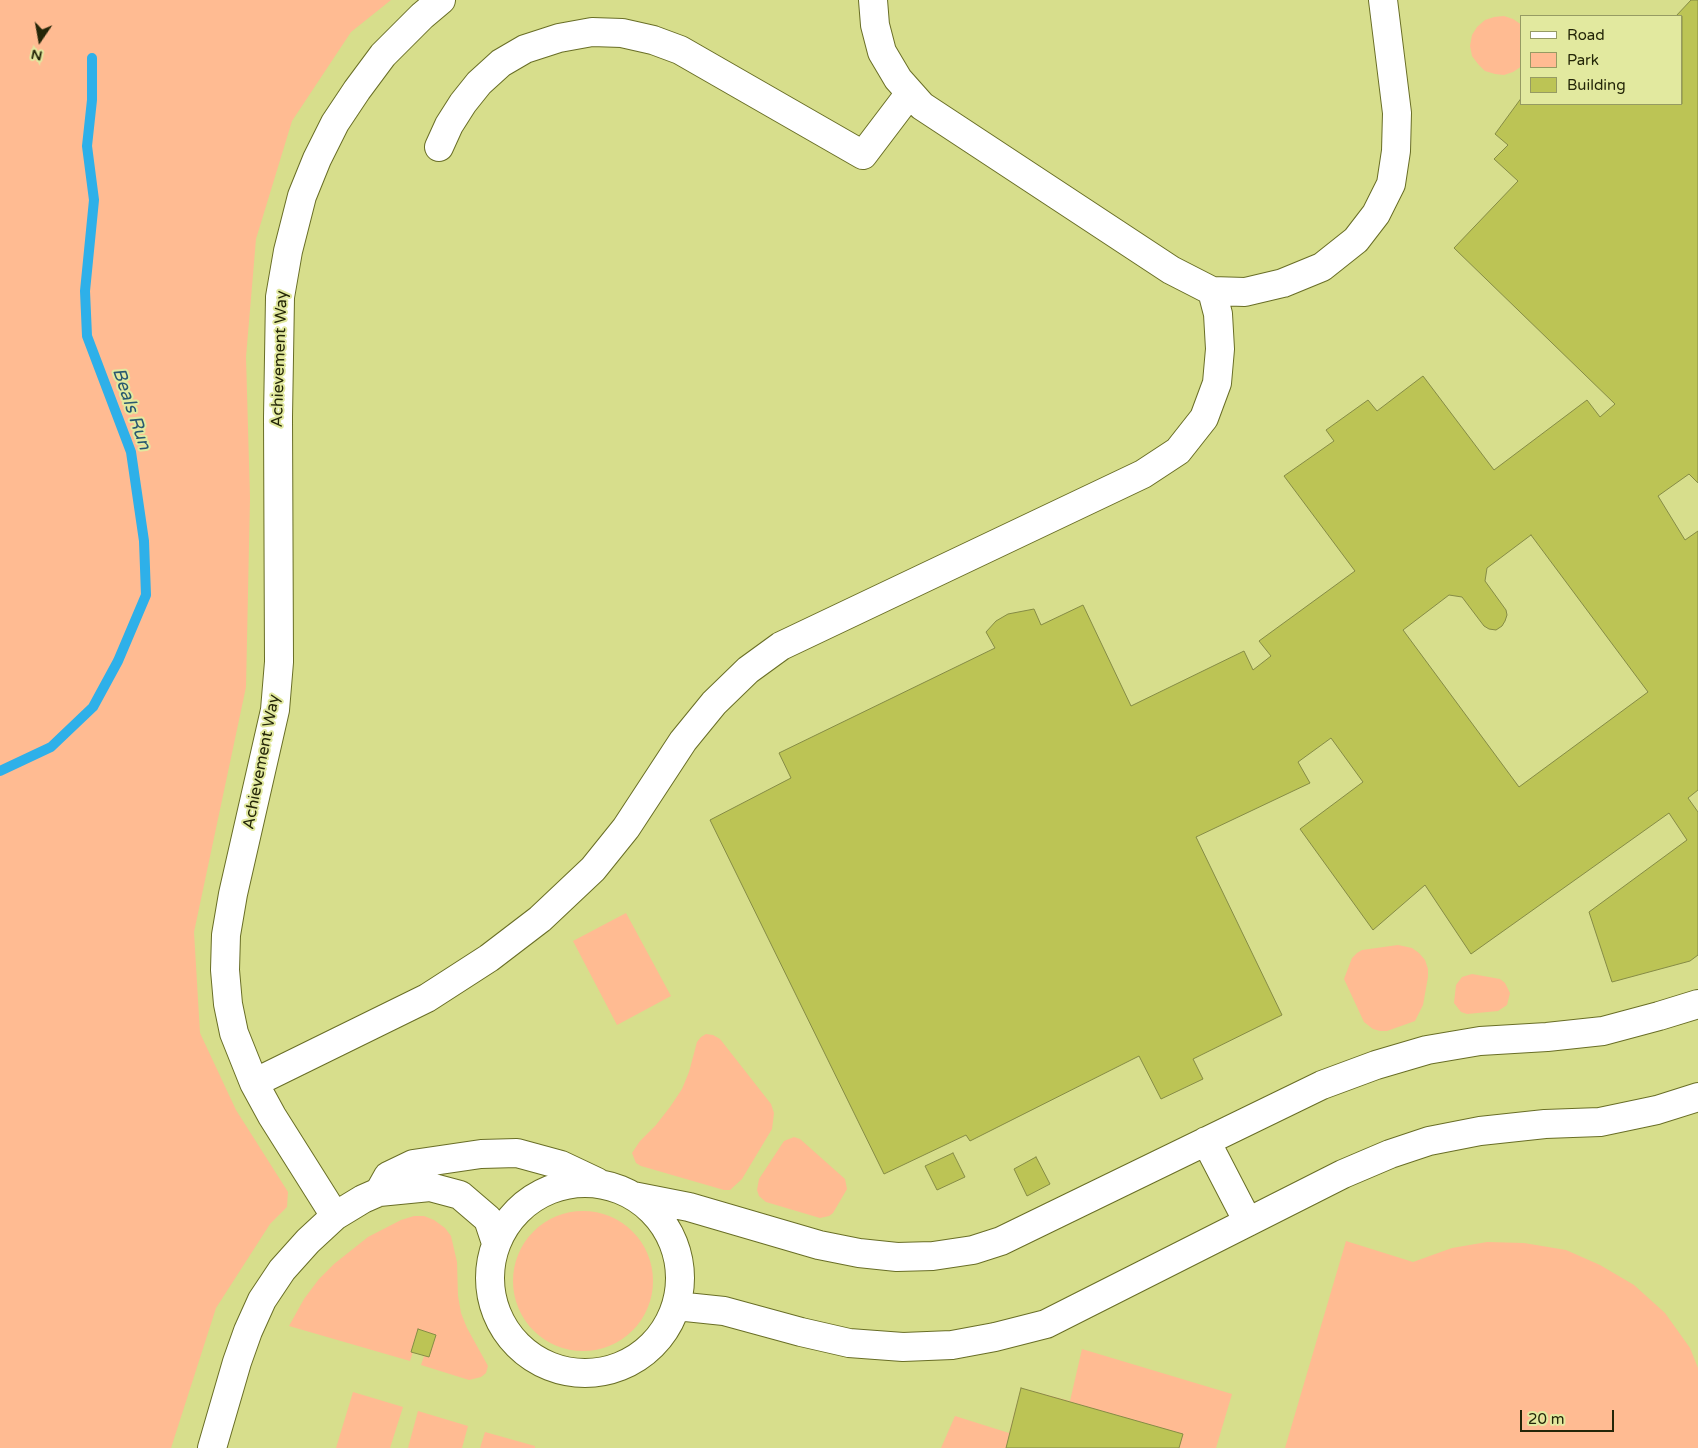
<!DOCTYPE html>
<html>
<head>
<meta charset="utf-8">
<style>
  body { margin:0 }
  #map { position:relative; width:1698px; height:1448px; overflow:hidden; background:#e2e99f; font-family:"Varela Round",sans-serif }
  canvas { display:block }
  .legend { position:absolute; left:1520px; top:15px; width:162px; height:90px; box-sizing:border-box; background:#e2e99f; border:1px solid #969b63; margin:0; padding:6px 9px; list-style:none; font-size:15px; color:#242608 }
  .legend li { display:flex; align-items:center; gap:10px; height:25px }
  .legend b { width:25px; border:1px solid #969b63 }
  .north { position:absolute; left:15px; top:15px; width:50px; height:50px; -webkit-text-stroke:4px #e2e99f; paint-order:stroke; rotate:192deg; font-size:14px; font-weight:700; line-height:20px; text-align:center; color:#242608 }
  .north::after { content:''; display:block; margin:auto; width:18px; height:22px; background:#242608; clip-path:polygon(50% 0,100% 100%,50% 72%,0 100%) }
  .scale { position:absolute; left:1520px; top:1410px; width:94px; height:22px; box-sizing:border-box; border:2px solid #242608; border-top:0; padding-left:6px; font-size:15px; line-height:18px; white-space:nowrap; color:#242608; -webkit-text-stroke:4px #e2e99f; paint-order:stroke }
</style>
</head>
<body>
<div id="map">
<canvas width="1698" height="1448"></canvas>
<ul class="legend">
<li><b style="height:6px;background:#fff"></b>Road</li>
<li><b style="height:14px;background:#ffbb92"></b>Park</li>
<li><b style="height:14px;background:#bcc455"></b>Building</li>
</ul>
<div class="north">N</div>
<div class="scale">20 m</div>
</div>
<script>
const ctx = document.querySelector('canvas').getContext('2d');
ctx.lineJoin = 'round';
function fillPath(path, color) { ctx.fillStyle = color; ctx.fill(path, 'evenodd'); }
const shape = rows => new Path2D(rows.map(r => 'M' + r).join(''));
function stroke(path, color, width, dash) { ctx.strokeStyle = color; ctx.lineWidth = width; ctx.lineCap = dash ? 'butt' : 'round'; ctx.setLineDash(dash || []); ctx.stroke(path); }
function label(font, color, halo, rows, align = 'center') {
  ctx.font = font + ' "Varela Round",sans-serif'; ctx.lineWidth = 4; ctx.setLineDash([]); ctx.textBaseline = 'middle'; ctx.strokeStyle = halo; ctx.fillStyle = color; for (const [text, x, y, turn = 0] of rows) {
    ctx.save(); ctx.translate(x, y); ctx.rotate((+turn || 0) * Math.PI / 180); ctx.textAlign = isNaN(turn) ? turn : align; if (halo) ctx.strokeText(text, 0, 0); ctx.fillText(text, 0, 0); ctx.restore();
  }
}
const built = shape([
  [0,0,1698,0,1698,1448,0,1448],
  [1522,16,1682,16,1682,104,1522,104]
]);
const green = shape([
  [0,0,391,0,351,32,292,121,256,239,246,357,250,498,246,687,194,932,200,1033,236,1110,288,1192,287,1207,270,1224,216,1308,171,1448,0,1448],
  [1504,16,1513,19,1522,25,1522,66,1513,72,1504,75,1495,74,1485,71,1478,64,1472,56,1470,46,1472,35,1477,27,1485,20,1494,17],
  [626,913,671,996,617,1025,573,941],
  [1398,945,1412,948,1419,953,1425,960,1428,969,1428,977,1423,1005,1415,1021,1387,1031,1380,1031,1373,1029,1364,1022,1344,979,1352,958,1357,953,1362,950],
  [1472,974,1500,979,1505,983,1510,993,1507,1005,1498,1011,1467,1014,1461,1012,1454,1003,1456,985,1462,977],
  [706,1034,713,1035,720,1039,771,1104,774,1113,772,1129,742,1179,730,1190,724,1190,641,1166,636,1163,632,1153,640,1141,656,1125,670,1107,682,1089,689,1072,697,1042,701,1037],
  [794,1137,800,1139,845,1179,847,1189,833,1213,829,1216,820,1218,766,1202,759,1196,757,1190,759,1179,784,1141],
  '513 1281a70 70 0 1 1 140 0a70 70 0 1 1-140 0Z',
  [414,1216,424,1216,434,1220,445,1228,451,1236,457,1262,458,1296,461,1313,467,1328,488,1366,486,1373,481,1377,469,1380,421,1365,424,1356,429,1357,436,1335,418,1329,411,1351,413,1352,410,1361,289,1326,304,1299,319,1279,334,1264,368,1237,401,1220],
  [1346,1241,1413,1262,1452,1248,1487,1242,1524,1243,1566,1250,1600,1265,1634,1285,1665,1313,1690,1348,1698,1368,1698,1448,1285,1448],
  [1082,1349,1232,1394,1216,1448,941,1448,955,1416,1009,1433,1021,1388,1070,1401],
  [353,1392,403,1407,390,1448,336,1448],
  [418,1411,468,1426,462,1448,408,1448],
  [485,1432,535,1446,535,1448,480,1448]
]);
const stream = shape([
  [0,771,51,747,93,707,118,661,146,595,144,541,131,452,87,336,85,291,94,200,87,146,92,100,92,58]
]);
const building = shape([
  [1691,0,1698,0,1698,483,1689,474,1658,496,1685,540,1698,531,1698,790,1688,798,1698,812,1698,955,1690,961,1612,982,1589,912,1687,840,1669,813,1471,954,1425,885,1373,930,1300,829,1363,782,1331,738,1298,762,1310,783,1196,837,1282,1015,1193,1059,1203,1079,1161,1099,1139,1056,970,1141,966,1135,884,1174,710,820,791,778,779,753,995,648,986,632,996,621,1008,614,1034,609,1041,625,1083,605,1131,706,1244,651,1253,670,1271,656,1259,641,1355,571,1284,476,1334,441,1326,430,1368,400,1377,411,1423,376,1494,470,1587,400,1600,417,1615,404,1454,248,1518,181,1494,159,1508,145,1495,134,1522,97,1522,104,1682,104,1682,16,1676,16,1691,0],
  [1531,535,1648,692,1519,787,1403,630,1449,595,1462,597,1484,626,1489,629,1496,630,1502,626,1505,621,1507,615,1506,610,1485,581,1487,568,1531,535],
  [953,1153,965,1177,937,1190,925,1166,953,1153],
  [1036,1157,1050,1184,1027,1196,1014,1169,1036,1157],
  [418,1329,436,1335,429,1357,411,1352,418,1329],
  [1021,1388,1183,1434,1179,1448,1006,1448,1021,1388]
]);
const minor = shape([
  [873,0,875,25,882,52,898,79,922,106,1171,270,1212,291,1245,292,1283,283,1322,267,1356,240,1376,214,1391,184,1396,151,1397,113,1383,0],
  [439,147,449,125,463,103,479,83,501,63,525,49,559,38,592,32,622,33,653,40,680,50,863,155,910,93],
  [254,1083,427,998,489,958,540,919,593,869,626,828,683,741,714,703,748,670,781,646,1143,474,1178,451,1204,418,1217,383,1220,349,1218,314,1212,291],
  [1206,1141,1248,1222],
  '490 1278a95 95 0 1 1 190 0a95 95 0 1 1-190 0Z',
  [379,1192,388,1176,413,1164,481,1154,517,1153,561,1165,597,1182],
  [633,1196,689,1207,819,1245,859,1253,897,1257,933,1256,973,1250,1001,1241,1322,1085,1376,1065,1427,1050,1480,1041,1547,1037,1603,1031,1659,1016,1698,1004],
  [335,1216,363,1199,379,1192,430,1187,460,1195,488,1219,496,1243],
  [676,1306,724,1311,801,1332,849,1343,903,1347,952,1345,995,1337,1046,1324,1343,1174,1390,1154,1429,1141,1480,1131,1545,1124,1600,1122,1657,1110,1698,1097],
  [212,1448,237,1362,248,1331,262,1300,282,1270,308,1241,335,1216,272,1116,254,1083,234,1033,228,1004,225,970,226,935,233,894,275,710,279,662,278,417,280,297,288,251,302,196,317,159,335,123,357,90,383,55,422,16,441,0]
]);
const streetNames = [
  ["Achievement Way",280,359,-88],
  ["Achievement Way",262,762,-79]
];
const waterNames = [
  ["Beals Run",131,409,71]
];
fillPath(built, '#d7de8c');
fillPath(green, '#ffbb92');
stroke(stream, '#2eb0e9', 10);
fillPath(building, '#bcc455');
stroke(building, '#868c45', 1);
stroke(minor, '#696e26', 30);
stroke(minor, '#fff', 28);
label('16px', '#242608', '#e2e99f', streetNames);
label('italic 18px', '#285870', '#e2e99f', waterNames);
</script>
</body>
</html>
